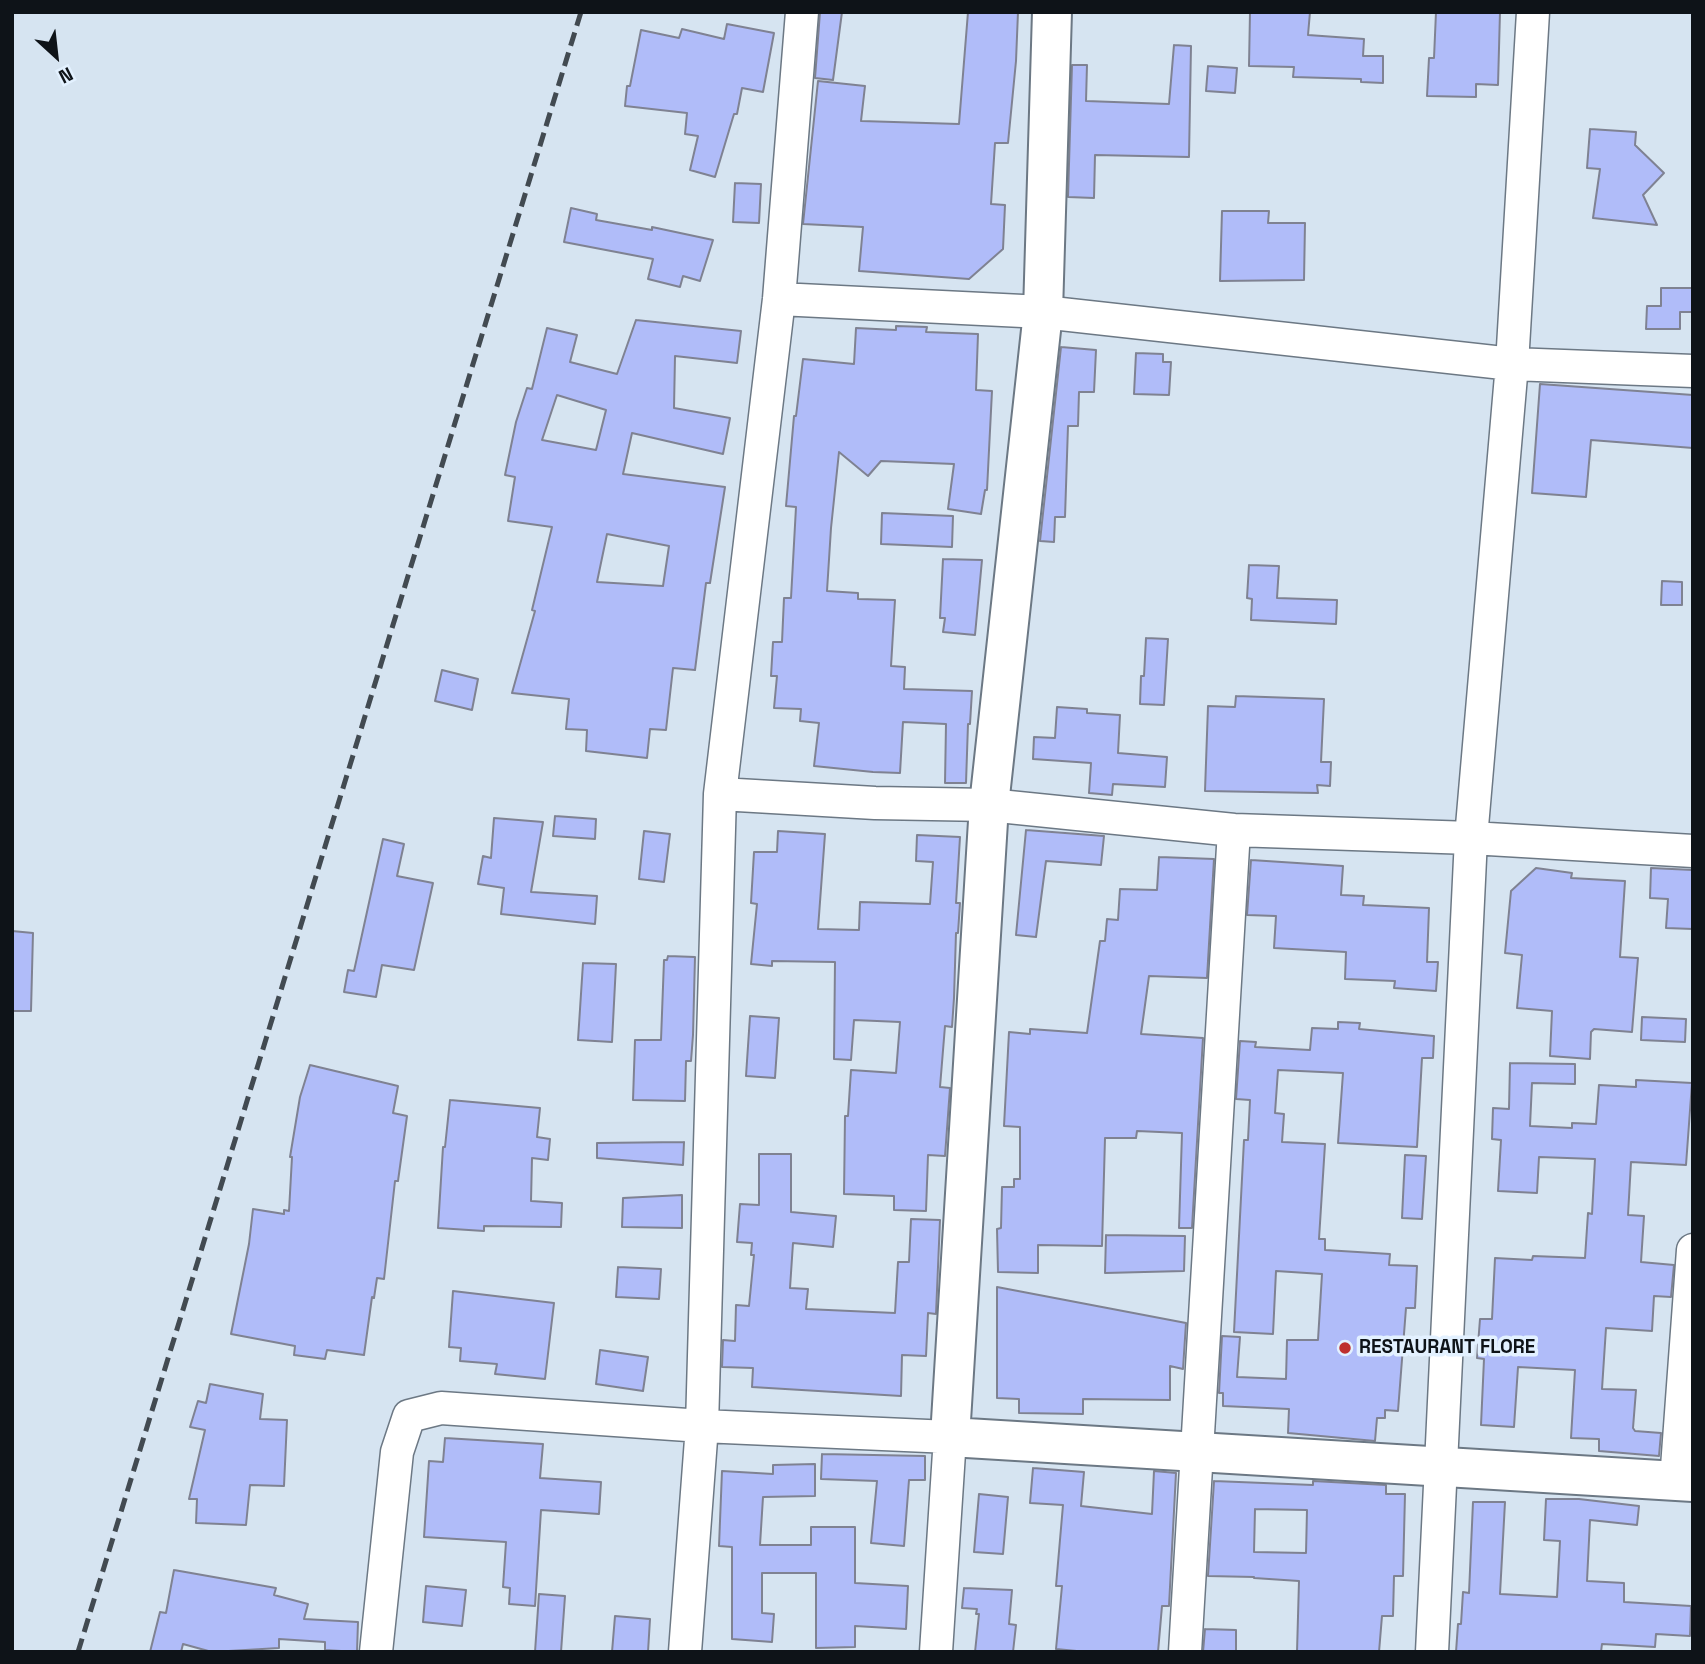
<!DOCTYPE html>
<html>
<head>
<meta charset="utf-8">
<style>
  body { margin:0 }
  #map { position:relative; width:1705px; height:1664px; overflow:hidden; background:#d6e4f1; font-family:"Space Grotesk",sans-serif }
  canvas { display:block }
  .frame { position:absolute; inset:0; border:14px solid #0e1318; pointer-events:none }
  .north { position:absolute; left:21px; top:21px; width:70px; height:70px; -webkit-text-stroke:5px #e3f1ff; paint-order:stroke; rotate:153deg; font-size:19px; font-weight:700; line-height:28px; text-align:center; color:#0e1318 }
  .north::after { content:''; display:block; margin:auto; width:24px; height:32px; background:#0e1318; clip-path:polygon(50% 0,100% 100%,50% 72%,0 100%) }
</style>
</head>
<body>
<div id="map">
<canvas width="1705" height="1664"></canvas>
<div class="frame"></div>
<div class="north">N</div>
</div>
<script>
const ctx = document.querySelector('canvas').getContext('2d');
ctx.lineJoin = 'round';
function fillPath(path, color) { ctx.fillStyle = color; ctx.fill(path, 'evenodd'); }
const shape = rows => new Path2D(rows.map(r => 'M' + r).join(''));
function stroke(path, color, width, dash) { ctx.strokeStyle = color; ctx.lineWidth = width; ctx.lineCap = dash ? 'butt' : 'round'; ctx.setLineDash(dash || []); ctx.stroke(path); }
function label(font, color, halo, rows, align = 'center') {
  ctx.font = font + ' "Space Grotesk",sans-serif'; ctx.lineWidth = 7; ctx.setLineDash([]); ctx.textBaseline = 'middle'; ctx.strokeStyle = halo; ctx.fillStyle = color; for (const [text, x, y, turn = 0] of rows) {
    ctx.save(); ctx.translate(x, y); ctx.rotate((+turn || 0) * Math.PI / 180); ctx.textAlign = isNaN(turn) ? turn : align; if (halo) ctx.strokeText(text, 0, 0); ctx.fillText(text, 0, 0); ctx.restore();
  }
}
const building = shape([
  [820,12,842,12,833,80,815,78,820,12],
  [968,12,1018,12,1016,61,1008,143,995,143,991,204,1005,205,1003,249,969,279,859,271,863,227,803,224,818,81,865,86,861,121,959,124,968,12],
  [1250,12,1310,12,1308,35,1364,39,1363,56,1383,56,1383,83,1361,82,1361,79,1293,77,1294,67,1249,66,1250,12],
  [1436,12,1500,12,1498,85,1476,84,1476,97,1427,96,1429,58,1434,58,1436,12],
  [727,24,774,33,763,92,742,88,737,114,734,114,715,177,690,170,698,136,685,134,687,113,625,106,627,86,630,86,641,30,679,38,682,29,724,39,727,24],
  [1174,45,1191,46,1189,157,1095,155,1094,198,1068,197,1072,65,1087,65,1086,101,1169,104,1174,45],
  [1208,66,1237,68,1235,93,1206,91,1208,66],
  [1590,129,1636,132,1635,145,1664,173,1643,195,1657,225,1593,218,1600,169,1587,168,1590,129],
  [735,183,761,184,759,223,733,222,735,183],
  [571,208,597,214,596,220,652,230,652,227,713,240,700,281,683,276,680,287,648,279,653,259,564,242,571,208],
  [1222,211,1269,211,1268,223,1305,223,1304,280,1220,281,1222,211],
  [1661,288,1693,288,1693,312,1680,312,1680,329,1646,329,1647,306,1661,306,1661,288],
  [636,320,741,331,737,363,675,356,674,408,730,418,723,454,632,433,623,474,725,487,710,583,706,583,695,670,673,668,666,730,650,729,647,758,586,751,587,730,566,729,569,699,512,693,535,611,532,610,552,527,508,521,515,477,505,475,516,422,527,388,532,389,547,328,577,335,570,362,617,374,636,320],
  [557,395,606,410,596,450,542,440,557,395],
  [607,534,669,546,663,586,597,582,607,534],
  [896,326,927,327,926,332,978,334,976,390,992,391,987,490,985,490,981,514,948,509,954,464,881,461,868,476,839,452,831,528,827,591,858,593,858,599,895,600,891,666,905,667,904,689,972,691,970,724,968,724,966,783,945,783,946,724,903,722,900,773,873,772,814,766,819,723,800,721,801,709,774,708,777,676,771,676,773,642,782,642,784,598,791,598,796,507,786,506,794,416,796,416,803,359,854,364,856,328,896,330,896,326],
  [1061,347,1096,350,1094,392,1079,392,1078,426,1068,426,1065,517,1055,517,1054,542,1040,541,1061,347],
  [1136,353,1163,354,1163,362,1171,362,1169,395,1134,394,1136,353],
  [1540,384,1693,395,1693,448,1591,440,1586,497,1532,493,1540,384],
  [882,513,953,516,952,547,881,544,882,513],
  [943,559,982,560,975,635,943,632,945,618,940,618,943,559],
  [1249,565,1279,566,1277,598,1337,600,1336,624,1251,620,1252,599,1247,598,1249,565],
  [1662,581,1682,582,1682,605,1661,605,1662,581],
  [1146,638,1168,639,1164,705,1140,704,1141,676,1144,676,1146,638],
  [442,670,478,679,472,710,435,701,442,670],
  [1236,696,1324,699,1321,762,1331,762,1330,786,1317,785,1318,793,1205,791,1208,706,1235,707,1236,696],
  [1057,707,1087,709,1087,713,1120,715,1118,753,1167,757,1165,787,1113,784,1112,795,1089,793,1091,763,1033,759,1034,737,1055,738,1057,707],
  [555,816,596,819,595,839,553,836,555,816],
  [494,818,543,822,531,892,597,896,595,924,501,914,504,888,478,884,483,856,491,858,494,818],
  [1026,830,1104,836,1101,865,1046,861,1036,937,1016,935,1026,830],
  [644,831,670,834,664,882,639,879,644,831],
  [778,831,825,834,818,929,859,930,860,902,930,904,933,862,916,861,917,835,960,837,956,903,960,903,958,933,956,933,954,998,952,1027,945,1026,940,1087,950,1088,945,1156,928,1155,926,1211,894,1210,894,1196,844,1194,845,1116,848,1116,851,1070,896,1073,900,1022,854,1020,851,1060,834,1059,835,962,772,961,772,966,751,964,757,904,751,903,754,852,777,852,778,831],
  [383,839,404,844,397,876,433,883,414,970,382,965,376,997,344,992,348,970,354,971,383,839],
  [1159,857,1214,859,1207,978,1149,976,1141,1034,1203,1038,1192,1228,1179,1228,1182,1133,1137,1131,1136,1138,1105,1138,1102,1246,1038,1245,1038,1273,998,1272,997,1229,1001,1228,1002,1187,1014,1187,1014,1179,1020,1179,1020,1127,1004,1126,1009,1032,1030,1034,1030,1029,1087,1033,1100,941,1105,941,1107,919,1118,920,1120,889,1157,890,1159,857],
  [1251,860,1343,866,1341,895,1364,896,1363,905,1429,908,1427,962,1438,962,1436,991,1394,988,1395,981,1345,979,1346,952,1274,948,1276,916,1247,915,1251,860],
  [1536,868,1572,873,1571,878,1625,881,1620,957,1638,958,1632,1032,1594,1029,1591,1032,1590,1059,1550,1056,1552,1011,1517,1008,1522,955,1505,953,1511,891,1536,868],
  [1651,868,1693,870,1693,929,1666,928,1668,899,1650,898,1651,868],
  [12,931,33,933,31,1011,12,1011,12,931],
  [668,956,695,957,693,1035,691,1061,686,1061,685,1101,633,1100,635,1040,661,1040,664,960,667,960,668,956],
  [583,963,616,964,612,1042,578,1040,583,963],
  [750,1016,779,1018,775,1078,746,1076,750,1016],
  [1642,1017,1686,1019,1685,1042,1641,1040,1642,1017],
  [1338,1022,1360,1023,1359,1029,1434,1036,1433,1058,1422,1058,1417,1147,1338,1143,1343,1073,1278,1070,1275,1113,1284,1114,1282,1142,1325,1144,1319,1239,1325,1239,1325,1250,1390,1254,1389,1265,1417,1266,1415,1308,1406,1308,1398,1411,1385,1410,1385,1418,1377,1418,1375,1441,1288,1433,1289,1409,1223,1406,1223,1393,1219,1393,1222,1336,1240,1337,1237,1377,1286,1379,1287,1340,1318,1340,1322,1274,1276,1271,1273,1334,1234,1332,1244,1140,1248,1140,1250,1100,1236,1099,1240,1041,1256,1042,1255,1047,1310,1050,1312,1028,1338,1029,1338,1022],
  [1510,1063,1575,1064,1575,1084,1532,1083,1530,1126,1572,1128,1572,1123,1596,1124,1599,1085,1636,1087,1636,1080,1692,1083,1686,1165,1631,1162,1628,1215,1644,1216,1641,1262,1674,1265,1671,1297,1654,1296,1652,1331,1606,1328,1602,1389,1636,1390,1633,1428,1635,1431,1661,1433,1659,1456,1599,1451,1599,1439,1571,1438,1575,1370,1518,1367,1514,1427,1481,1425,1484,1359,1477,1358,1480,1319,1492,1319,1495,1258,1532,1260,1533,1256,1585,1258,1588,1213,1592,1214,1595,1159,1539,1157,1537,1193,1498,1191,1501,1140,1492,1139,1493,1108,1509,1109,1510,1063],
  [310,1065,398,1086,393,1113,407,1116,398,1181,395,1181,384,1279,377,1278,374,1298,372,1297,364,1355,327,1350,325,1359,294,1355,295,1346,231,1334,249,1244,253,1209,284,1214,284,1210,289,1211,292,1157,290,1157,300,1097,310,1065],
  [450,1100,540,1108,537,1137,550,1139,548,1160,532,1158,531,1201,562,1203,561,1227,484,1226,484,1231,438,1228,443,1147,445,1147,450,1100],
  [684,1142,683,1165,597,1158,597,1143,684,1142],
  [759,1154,791,1154,791,1212,836,1216,833,1247,793,1243,790,1288,808,1289,806,1309,895,1313,898,1262,909,1262,911,1219,940,1220,936,1314,928,1313,926,1356,902,1355,901,1396,752,1387,753,1368,722,1367,723,1340,735,1341,736,1305,749,1306,754,1255,751,1255,752,1243,737,1242,740,1204,759,1205,759,1154],
  [1405,1155,1426,1156,1422,1219,1402,1218,1405,1155],
  [682,1195,682,1228,622,1227,623,1198,682,1195],
  [1106,1235,1185,1236,1184,1271,1105,1273,1106,1235],
  [618,1267,661,1269,659,1299,616,1297,618,1267],
  [997,1287,1186,1323,1183,1369,1170,1366,1170,1400,1083,1399,1083,1414,1019,1413,1019,1399,997,1398,997,1287],
  [453,1291,554,1303,545,1379,495,1374,497,1364,460,1361,461,1348,449,1347,453,1291],
  [600,1350,648,1357,643,1391,596,1384,600,1350],
  [210,1384,263,1394,260,1419,287,1420,284,1486,250,1485,246,1525,196,1523,197,1499,189,1499,205,1430,190,1427,198,1401,206,1403,210,1384],
  [445,1438,543,1444,540,1478,601,1482,599,1514,541,1510,535,1606,509,1604,510,1588,503,1587,506,1542,424,1537,429,1461,443,1462,445,1438],
  [822,1454,925,1456,925,1480,909,1480,904,1546,871,1543,877,1481,821,1479,822,1454],
  [815,1464,815,1496,763,1497,760,1545,811,1545,811,1527,855,1527,855,1583,908,1586,906,1629,855,1626,855,1647,816,1648,816,1573,762,1573,762,1613,774,1614,772,1642,732,1639,732,1547,719,1546,722,1471,773,1474,773,1465,815,1464],
  [1033,1468,1084,1472,1081,1506,1152,1514,1154,1471,1176,1473,1169,1606,1162,1606,1158,1652,1087,1652,1056,1649,1062,1586,1056,1586,1063,1505,1030,1503,1033,1468],
  [1214,1481,1313,1485,1313,1481,1386,1485,1386,1494,1405,1494,1403,1576,1394,1576,1393,1616,1382,1616,1379,1652,1297,1652,1299,1581,1254,1578,1254,1577,1208,1576,1214,1481],
  [1255,1509,1307,1510,1306,1553,1254,1552,1255,1509],
  [979,1494,1008,1497,1003,1554,974,1552,979,1494],
  [1546,1499,1579,1499,1639,1506,1637,1525,1590,1520,1587,1581,1624,1583,1624,1602,1691,1606,1690,1636,1656,1634,1655,1647,1602,1644,1601,1652,1456,1652,1458,1624,1461,1624,1463,1592,1469,1593,1473,1502,1505,1502,1500,1594,1557,1597,1560,1541,1544,1540,1546,1499],
  [174,1570,276,1588,274,1595,308,1604,304,1619,358,1622,357,1652,325,1650,325,1642,279,1639,279,1648,212,1652,183,1644,181,1652,150,1652,160,1612,166,1613,174,1570],
  [426,1586,466,1590,462,1626,423,1622,426,1586],
  [964,1588,1012,1590,1009,1624,1016,1625,1013,1652,975,1652,979,1614,976,1614,977,1609,962,1608,964,1588],
  [539,1594,565,1596,561,1652,535,1652,539,1594],
  [615,1616,650,1619,648,1652,612,1652,615,1616],
  [1205,1629,1236,1630,1236,1652,1203,1652,1205,1629]
]);
const street = shape([
  [779,299,1043,312,1512,364,1693,371],
  [720,794,875,803,989,805,1234,830,1471,838,1693,851],
  [1676,1481,1693,1250],
  [376,1652,397,1452,409,1416,441,1408,702,1426,950,1437,936,1652],
  [685,1652,702,1426,720,794,779,299,802,12],
  [1185,1652,1234,830],
  [1432,1652,1471,838,1512,364,1533,12]
]);
const secondary = shape([
  [1052,12,1043,312,989,805,950,1437,1693,1482]
]);
const rail = shape([
  [78,1652,581,12]
]);
const markers = [
  [1345,1348,7,"#be2f2e"]
];
const poiNames = [
  ["RESTAURANT FLORE",1359,1348]
];
fillPath(building, '#b0bcf9');
stroke(building, '#7f8292', 2);
stroke(street, '#6c7884', 35);
stroke(secondary, '#6c7884', 42);
stroke(street, '#fff', 32);
stroke(secondary, '#fff', 38);
stroke(rail, '#424a51', 5, [14, 7]);
for (const [x, y, r, color] of markers) { const dot = new Path2D(); dot.arc(x, y, r, 0, 2 * Math.PI); ctx.fillStyle = color; ctx.fill(dot); stroke(dot, '#e3f1ff', 2.5); }
label('bold 19px', '#0e1318', '#e3f1ff', poiNames, 'left');
</script>
</body>
</html>
